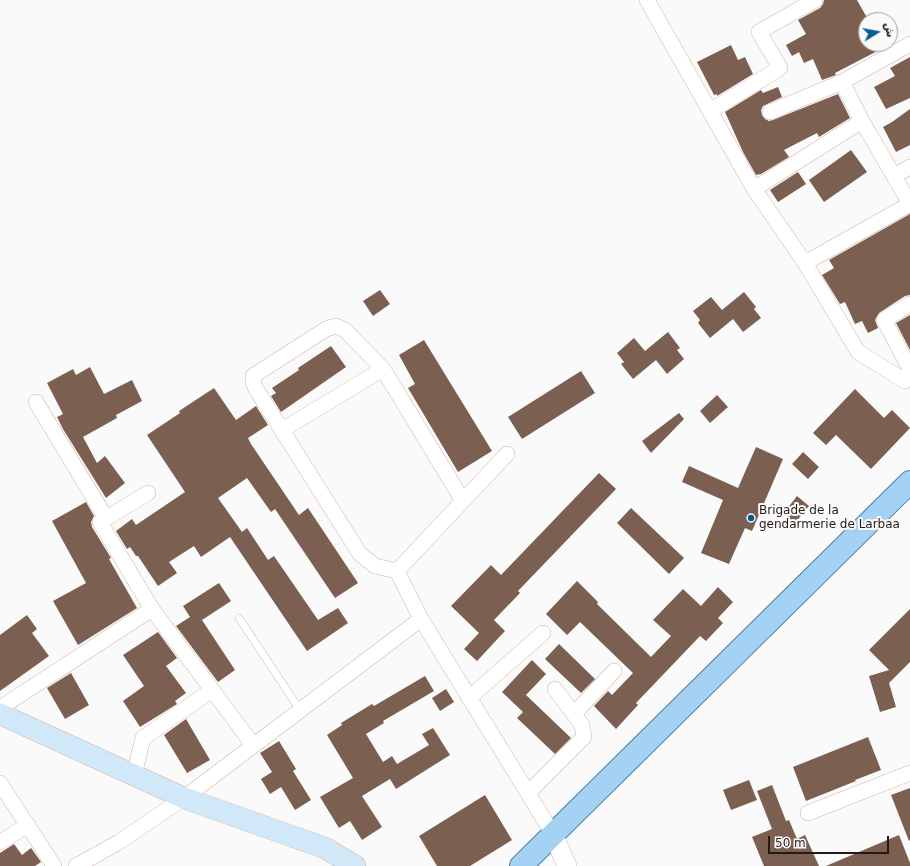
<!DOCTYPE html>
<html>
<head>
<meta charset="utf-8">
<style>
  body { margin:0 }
  #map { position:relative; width:910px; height:866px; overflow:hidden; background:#fafafa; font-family:"DejaVu Sans",Cairo,sans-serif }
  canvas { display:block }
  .north { position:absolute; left:858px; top:12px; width:40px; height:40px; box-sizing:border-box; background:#fafafa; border:1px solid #a5a09e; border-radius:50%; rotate:79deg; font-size:11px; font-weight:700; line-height:16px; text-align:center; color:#251914 }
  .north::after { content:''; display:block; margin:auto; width:14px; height:18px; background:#015e8f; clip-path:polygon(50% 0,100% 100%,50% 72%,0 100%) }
  .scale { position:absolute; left:768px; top:836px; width:121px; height:18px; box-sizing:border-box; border:2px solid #251914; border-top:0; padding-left:5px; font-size:12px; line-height:14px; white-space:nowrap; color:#251914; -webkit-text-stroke:3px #fafafa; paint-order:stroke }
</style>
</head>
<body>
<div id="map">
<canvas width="910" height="866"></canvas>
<div class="north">ش</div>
<div class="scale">50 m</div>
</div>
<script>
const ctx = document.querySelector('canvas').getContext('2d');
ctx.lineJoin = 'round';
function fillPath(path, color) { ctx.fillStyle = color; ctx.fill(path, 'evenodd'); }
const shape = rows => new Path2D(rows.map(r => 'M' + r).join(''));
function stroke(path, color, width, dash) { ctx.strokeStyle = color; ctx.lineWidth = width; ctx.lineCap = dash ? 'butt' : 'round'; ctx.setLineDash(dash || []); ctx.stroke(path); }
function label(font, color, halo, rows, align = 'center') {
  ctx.font = font + ' "DejaVu Sans",sans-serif'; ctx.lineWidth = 4; ctx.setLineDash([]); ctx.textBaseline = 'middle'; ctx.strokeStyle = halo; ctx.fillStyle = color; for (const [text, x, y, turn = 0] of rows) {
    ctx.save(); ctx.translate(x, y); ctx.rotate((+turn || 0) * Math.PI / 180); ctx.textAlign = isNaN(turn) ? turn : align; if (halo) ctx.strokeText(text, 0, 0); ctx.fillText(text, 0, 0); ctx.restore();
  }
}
const building = shape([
  [824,0,857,0,866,16,873,13,876,20,866,20,866,44,888,44,889,45,835,73,836,75,822,80,813,59,804,63,799,52,792,56,786,45,806,34,798,20,820,8,823,4],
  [731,45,738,60,745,57,753,74,717,96,717,94,714,95,697,62],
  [910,57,910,98,886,109,874,87,895,76,890,68],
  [778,87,782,97,763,106,761,110,762,115,765,119,769,121,773,120,838,94,850,118,819,137,817,133,784,150,789,157,761,174,756,175,743,152,725,112,761,90,763,93],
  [910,109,910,145,896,152,883,127,892,122],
  [851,150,867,172,824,202,809,180],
  [798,172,806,184,778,202,770,190],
  [910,214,910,295,905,296,879,313,875,320,878,328,868,333,862,321,855,324,845,302,840,304,822,275,834,268,829,260],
  [380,290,390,304,373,316,363,301],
  [744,292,756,307,754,309,761,318,743,332,733,319,710,338,698,323,700,320,693,311,711,297,722,310],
  [910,315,910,350,896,323],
  [668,332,680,348,677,350,684,359,667,374,656,360,633,379,621,364,624,362,617,353,634,338,645,351],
  [424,340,492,451,458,472,408,388,415,384,399,355],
  [331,346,346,367,281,412,271,396,276,393,272,388,299,370,298,368],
  [90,367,104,394,132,380,142,401,116,415,117,418,83,437,97,463,105,456,125,483,106,498,63,429,57,417,63,414,47,383,73,369,76,375],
  [581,371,595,393,522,439,508,417],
  [214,388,236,420,256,406,268,425,248,438,251,444,299,515,308,508,358,583,335,598,275,509,271,512,247,478,218,498,242,532,247,528,268,560,274,556,318,620,338,608,348,623,307,651,230,537,201,557,194,546,169,562,177,573,158,586,138,556,136,556,130,547,127,549,116,531,132,519,136,525,185,492,147,435,180,413,179,411],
  [855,389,884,418,892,410,910,428,871,469,836,435,826,445,813,433],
  [717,395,728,407,710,423,700,411],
  [679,413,684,419,651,453,642,441],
  [756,447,783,459,752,531,745,528,729,564,701,553,723,500,682,482,689,466,738,488],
  [803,452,819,467,808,479,792,464],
  [599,473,616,489,518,591,520,593,494,620,505,631,477,661,464,649,479,633,451,606,491,565,501,575],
  [797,496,809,506,795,523,783,514],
  [86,502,94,516,91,522,92,527,111,558,109,559,137,608,78,645,53,601,86,583,52,521],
  [631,508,684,558,669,574,617,523],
  [577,581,598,602,597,604,651,657,671,636,653,620,683,589,701,606,718,587,733,602,718,618,723,623,706,641,700,636,636,703,638,705,616,729,594,706,608,691,612,695,633,673,580,622,567,635,546,614],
  [219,583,231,601,202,620,235,670,218,682,176,626,190,617,183,606],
  [910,609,910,662,889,683,896,707,880,712,869,676,889,670,869,650],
  [27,615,37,629,32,633,49,656,0,691,0,635],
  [158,632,177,658,166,666,186,693,175,701,177,704,140,727,123,701,144,686,123,655],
  [559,644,595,679,581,693,545,659],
  [532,660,546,674,526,695,571,738,555,754,517,718,523,712,502,692],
  [71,673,89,705,65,719,47,688],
  [425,676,434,691,383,721,384,723,366,734,383,762,392,756,397,764,429,745,422,734,433,728,450,755,396,789,390,779,362,796,382,827,362,840,350,821,339,828,320,797,353,778,327,735,342,725,341,723,372,704,374,706],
  [446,689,454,702,440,711,432,698],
  [186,719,210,760,187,773,164,735],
  [868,737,881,770,855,780,856,781,806,801,793,767],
  [279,741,296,769,293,771,311,800,295,810,281,787,270,794,261,779,272,772,260,753],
  [749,780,757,800,731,810,723,790],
  [772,785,786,821,789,820,797,839,805,835,819,866,764,866,752,837,772,829,757,791],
  [910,788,910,840,909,841,891,795],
  [485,795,512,840,470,866,437,866,419,836],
  [899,835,910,863,910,866,826,866],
  [14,844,22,855,31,848,41,862,35,866,0,866,0,853]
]);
const service = shape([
  [239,618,300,710]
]);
const minor = shape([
  [647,0,754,189,805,263,858,352,905,381,910,377],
  [842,82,862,121,910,204],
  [710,111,780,68,759,32,815,0],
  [770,112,842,82,910,44],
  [894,176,910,167],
  [754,189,862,121],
  [805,263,910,204],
  [910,304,884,320,910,369],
  [36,402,106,518],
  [282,430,383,369],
  [148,493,100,522,152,609,253,745],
  [397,571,507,454],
  [421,619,397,571,375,566,360,554,256,389,253,382,253,376,326,329,336,326,345,330,383,369,463,501],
  [469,698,543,633],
  [0,708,152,609],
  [574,714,614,671],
  [134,775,143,738,212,690],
  [0,783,54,866],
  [528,793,584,737,582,725,555,689],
  [808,813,910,773],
  [0,842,28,825],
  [76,866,119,842,184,798,421,619,553,834]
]);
const tertiary = shape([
  [553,834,567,866]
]);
const secondary = shape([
  [0,714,184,798,325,848,355,866]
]);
const primary = shape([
  [521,866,910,482]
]);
const markers = [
  [751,518,4,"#015e8f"]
];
const poiNames = [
  ["Brigade de la",759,511],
  ["gendarmerie de Larbaa",759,525]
];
fillPath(building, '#7b5f51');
stroke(service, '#d4b4a5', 8);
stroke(minor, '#d4b4a5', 16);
stroke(tertiary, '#d4b4a5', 20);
stroke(secondary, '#d4b4a5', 22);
stroke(primary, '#4f7ea0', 24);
stroke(service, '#fff', 7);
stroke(minor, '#fff', 15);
stroke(tertiary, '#fff', 19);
stroke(secondary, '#d1e8f9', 21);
stroke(primary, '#a3d2f4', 22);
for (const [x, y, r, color] of markers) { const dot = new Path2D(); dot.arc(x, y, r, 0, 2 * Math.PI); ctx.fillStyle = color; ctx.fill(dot); stroke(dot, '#fafafa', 1.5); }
label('12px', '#251914', '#fafafa', poiNames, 'left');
</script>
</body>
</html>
